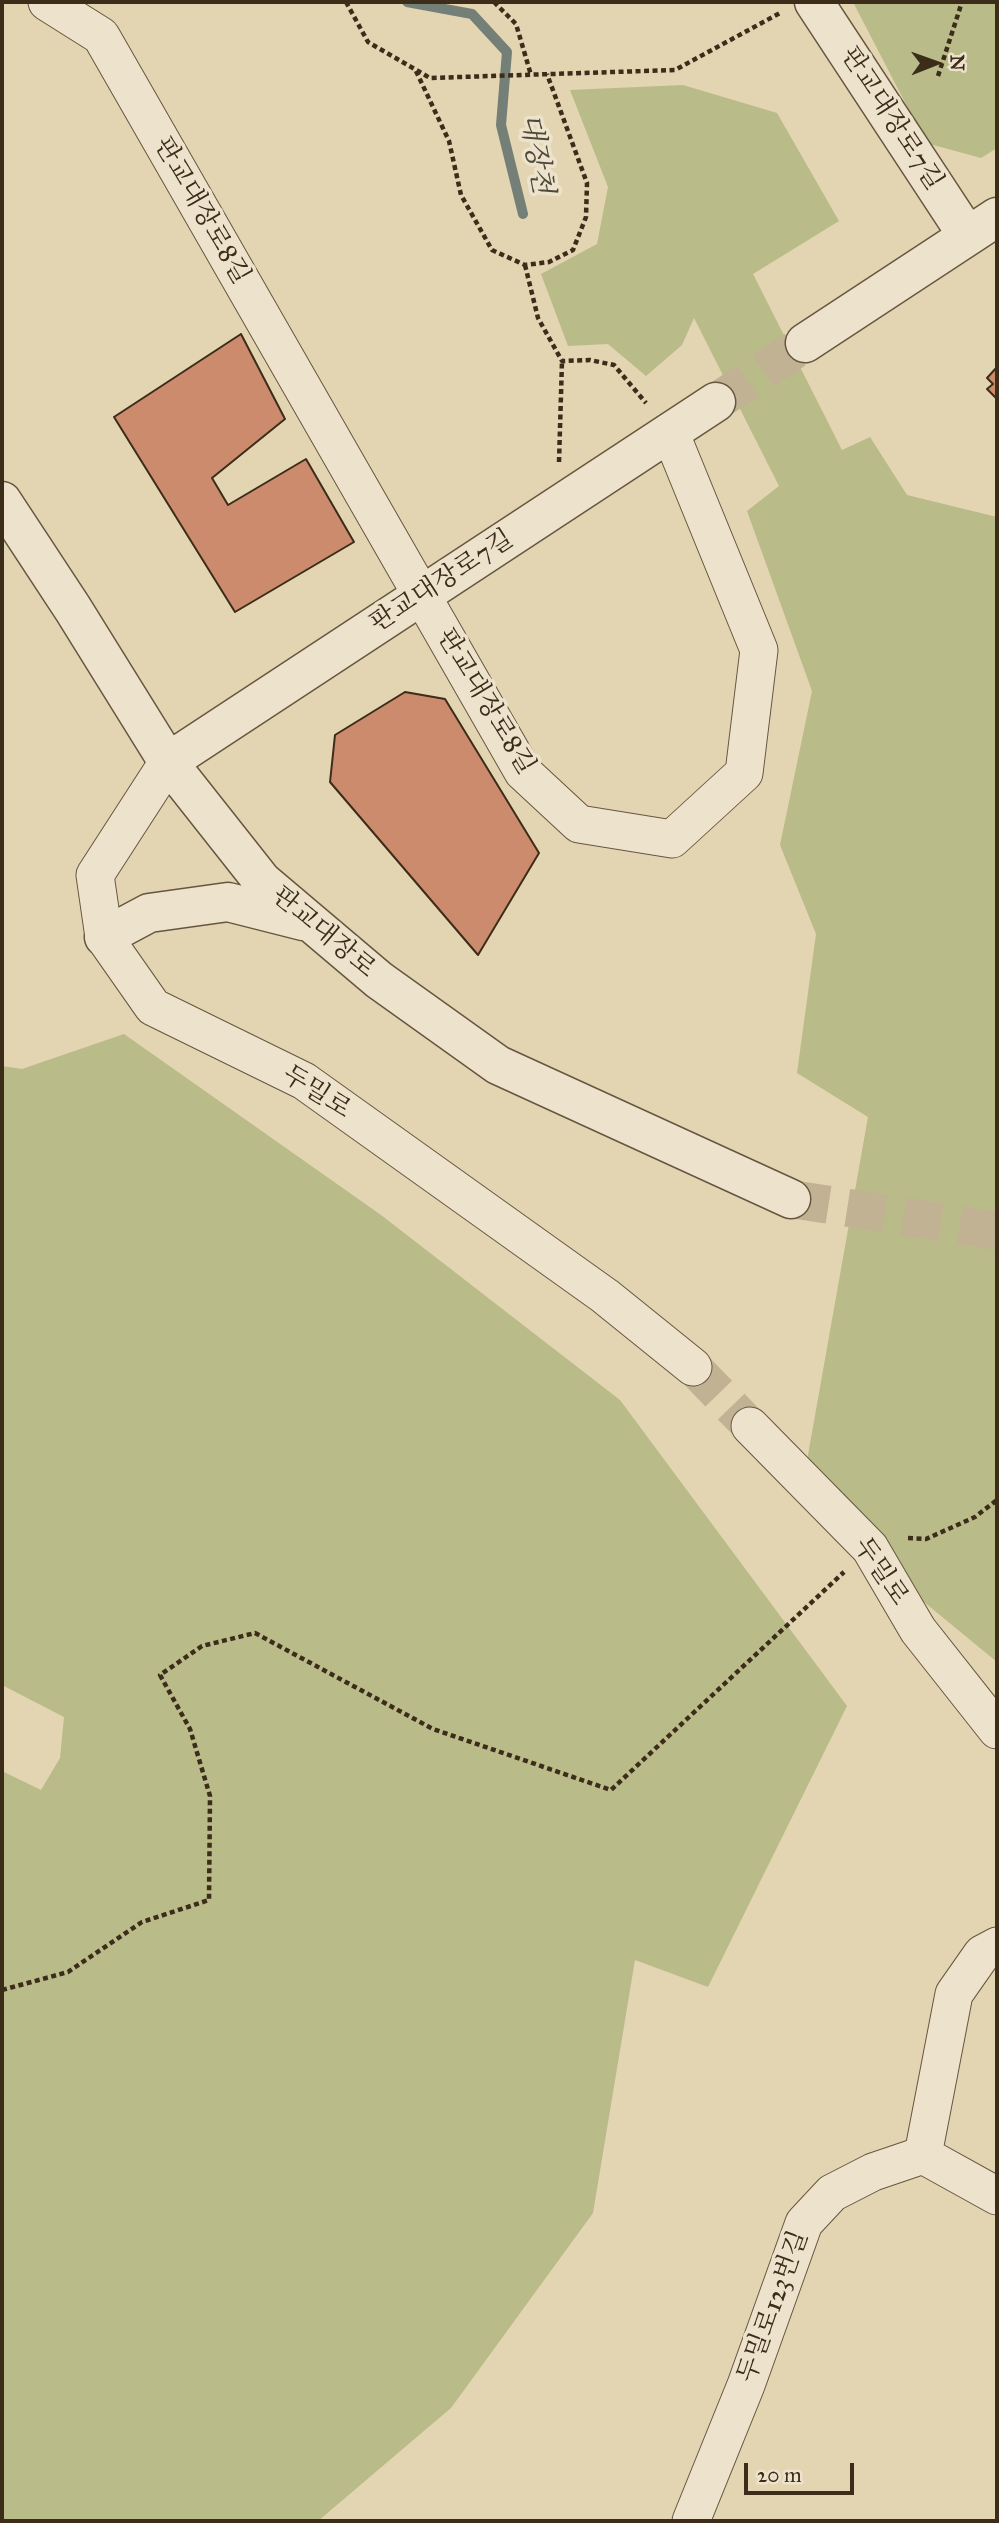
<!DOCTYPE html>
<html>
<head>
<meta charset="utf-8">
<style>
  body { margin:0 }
  #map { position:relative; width:999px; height:2523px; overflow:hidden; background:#e3d4b2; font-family:"IM FELL Great Primer",serif }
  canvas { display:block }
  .frame { position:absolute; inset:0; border:4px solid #3c2c1a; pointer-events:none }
  .north { position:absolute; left:901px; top:28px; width:70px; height:70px; -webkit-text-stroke:5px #ede3cd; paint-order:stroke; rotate:89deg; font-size:19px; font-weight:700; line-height:28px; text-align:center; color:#3c2c1a }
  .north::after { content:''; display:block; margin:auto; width:24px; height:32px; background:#3c2c1a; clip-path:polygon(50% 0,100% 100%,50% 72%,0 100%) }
  .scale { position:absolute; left:744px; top:2463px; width:110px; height:32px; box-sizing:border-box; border:4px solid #3c2c1a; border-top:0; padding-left:9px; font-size:21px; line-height:24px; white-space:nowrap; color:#3c2c1a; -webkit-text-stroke:5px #ede3cd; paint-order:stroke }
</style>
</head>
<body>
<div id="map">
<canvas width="999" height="2523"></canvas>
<div class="frame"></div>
<div class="north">N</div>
<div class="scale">20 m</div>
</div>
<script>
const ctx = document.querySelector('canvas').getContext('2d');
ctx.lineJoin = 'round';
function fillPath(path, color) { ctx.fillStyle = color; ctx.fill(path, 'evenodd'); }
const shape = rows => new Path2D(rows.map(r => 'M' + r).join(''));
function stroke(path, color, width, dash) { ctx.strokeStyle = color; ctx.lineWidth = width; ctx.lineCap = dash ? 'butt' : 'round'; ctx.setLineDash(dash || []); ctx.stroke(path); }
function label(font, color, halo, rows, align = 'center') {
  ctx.font = font + ' "IM FELL Great Primer","Noto Serif KR",serif'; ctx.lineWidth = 7; ctx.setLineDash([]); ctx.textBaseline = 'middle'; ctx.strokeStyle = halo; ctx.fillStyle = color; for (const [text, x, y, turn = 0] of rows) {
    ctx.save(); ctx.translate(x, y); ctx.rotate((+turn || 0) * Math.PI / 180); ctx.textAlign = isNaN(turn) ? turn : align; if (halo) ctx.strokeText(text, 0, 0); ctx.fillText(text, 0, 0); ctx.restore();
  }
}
const green = shape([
  [853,2,997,2,997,148,981,158,926,143],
  [683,85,777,113,839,221,753,274,842,450,870,437,907,495,997,517,997,1662,800,1500,868,1117,797,1073,816,934,780,845,812,691,747,511,779,486,694,318,682,345,646,376,608,344,568,346,541,274,597,244,608,187,570,90],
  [124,1034,381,1215,620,1400,847,1706,708,1987,635,1960,593,2213,451,2408,318,2521,2,2521,2,1771,41,1790,60,1758,64,1717,2,1685,2,1066,22,1069]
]);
const stream = shape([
  [407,2,472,14,507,52,501,125,523,214]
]);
const building = shape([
  [241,334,285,419,212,478,228,505,306,459,354,542,235,612,114,417,241,334],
  [997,367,997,399,987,389,993,384,987,378,997,367],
  [405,692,445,699,539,853,478,955,330,782,335,735,405,692]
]);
const minorTunnel = shape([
  [693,1367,750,1426]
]);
const tertiaryTunnel = shape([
  [716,402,805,343],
  [791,1199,997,1231]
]);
const path = shape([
  [346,2,368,42,430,78,675,70,780,13],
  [494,2,516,24,531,75],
  [416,71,449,141,461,195,492,250,525,265,549,262,573,250,586,217,587,183,547,74],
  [938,76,962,2],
  [525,265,538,318,562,361,590,360,614,365,646,403],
  [559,462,562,361],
  [908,1538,926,1539,975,1517,997,1500],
  [2,1990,68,1972,142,1922,209,1900,210,1796,190,1729,160,1675,202,1646,255,1633,433,1729,611,1790,844,1572]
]);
const minor = shape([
  [47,2,101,36,523,772,579,824,672,839,744,773,759,650,670,432],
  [168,762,95,875,104,937,153,1007,304,1081,605,1296,693,1367],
  [750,1426,870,1548,918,1630,997,1730],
  [923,2155,997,2196],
  [691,2521,746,2385,804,2223,832,2193,873,2172,923,2155,954,1994,982,1954,997,1946]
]);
const tertiary = shape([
  [814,2,967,235],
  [805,343,997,217],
  [2,501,73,609,168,762,262,881,379,980,498,1065,791,1199],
  [168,762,716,402],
  [104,937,149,913,228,902,303,921]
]);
const streetNames = [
  ["판교대장로7길",891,119,57],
  ["판교대장로8길",201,211,60],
  ["판교대장로7길",442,582,-33],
  ["판교대장로8길",485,702,59],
  ["판교대장로",323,933,40],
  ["두밀로",316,1093,32],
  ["두밀로",880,1572,56],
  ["두밀로123번길",774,2307,-70]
];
const waterNames = [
  ["대장천",535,154,80]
];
fillPath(green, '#b9bb88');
stroke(stream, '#737f77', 10);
fillPath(building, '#cc8b6c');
stroke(building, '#3c2c1a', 2);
stroke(minorTunnel, '#c2b294', 37, [37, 18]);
stroke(tertiaryTunnel, '#c2b294', 38, [38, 19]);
stroke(minor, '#665640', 39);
stroke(tertiary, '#665640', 41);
stroke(path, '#3c2c1a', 4.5, [5, 3.5]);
stroke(minor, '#ede3cd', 37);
stroke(tertiary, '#ede3cd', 38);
label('26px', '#3c2c1a', '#ede3cd', streetNames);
label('italic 28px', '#4e4839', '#ede3cd', waterNames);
</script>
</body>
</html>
